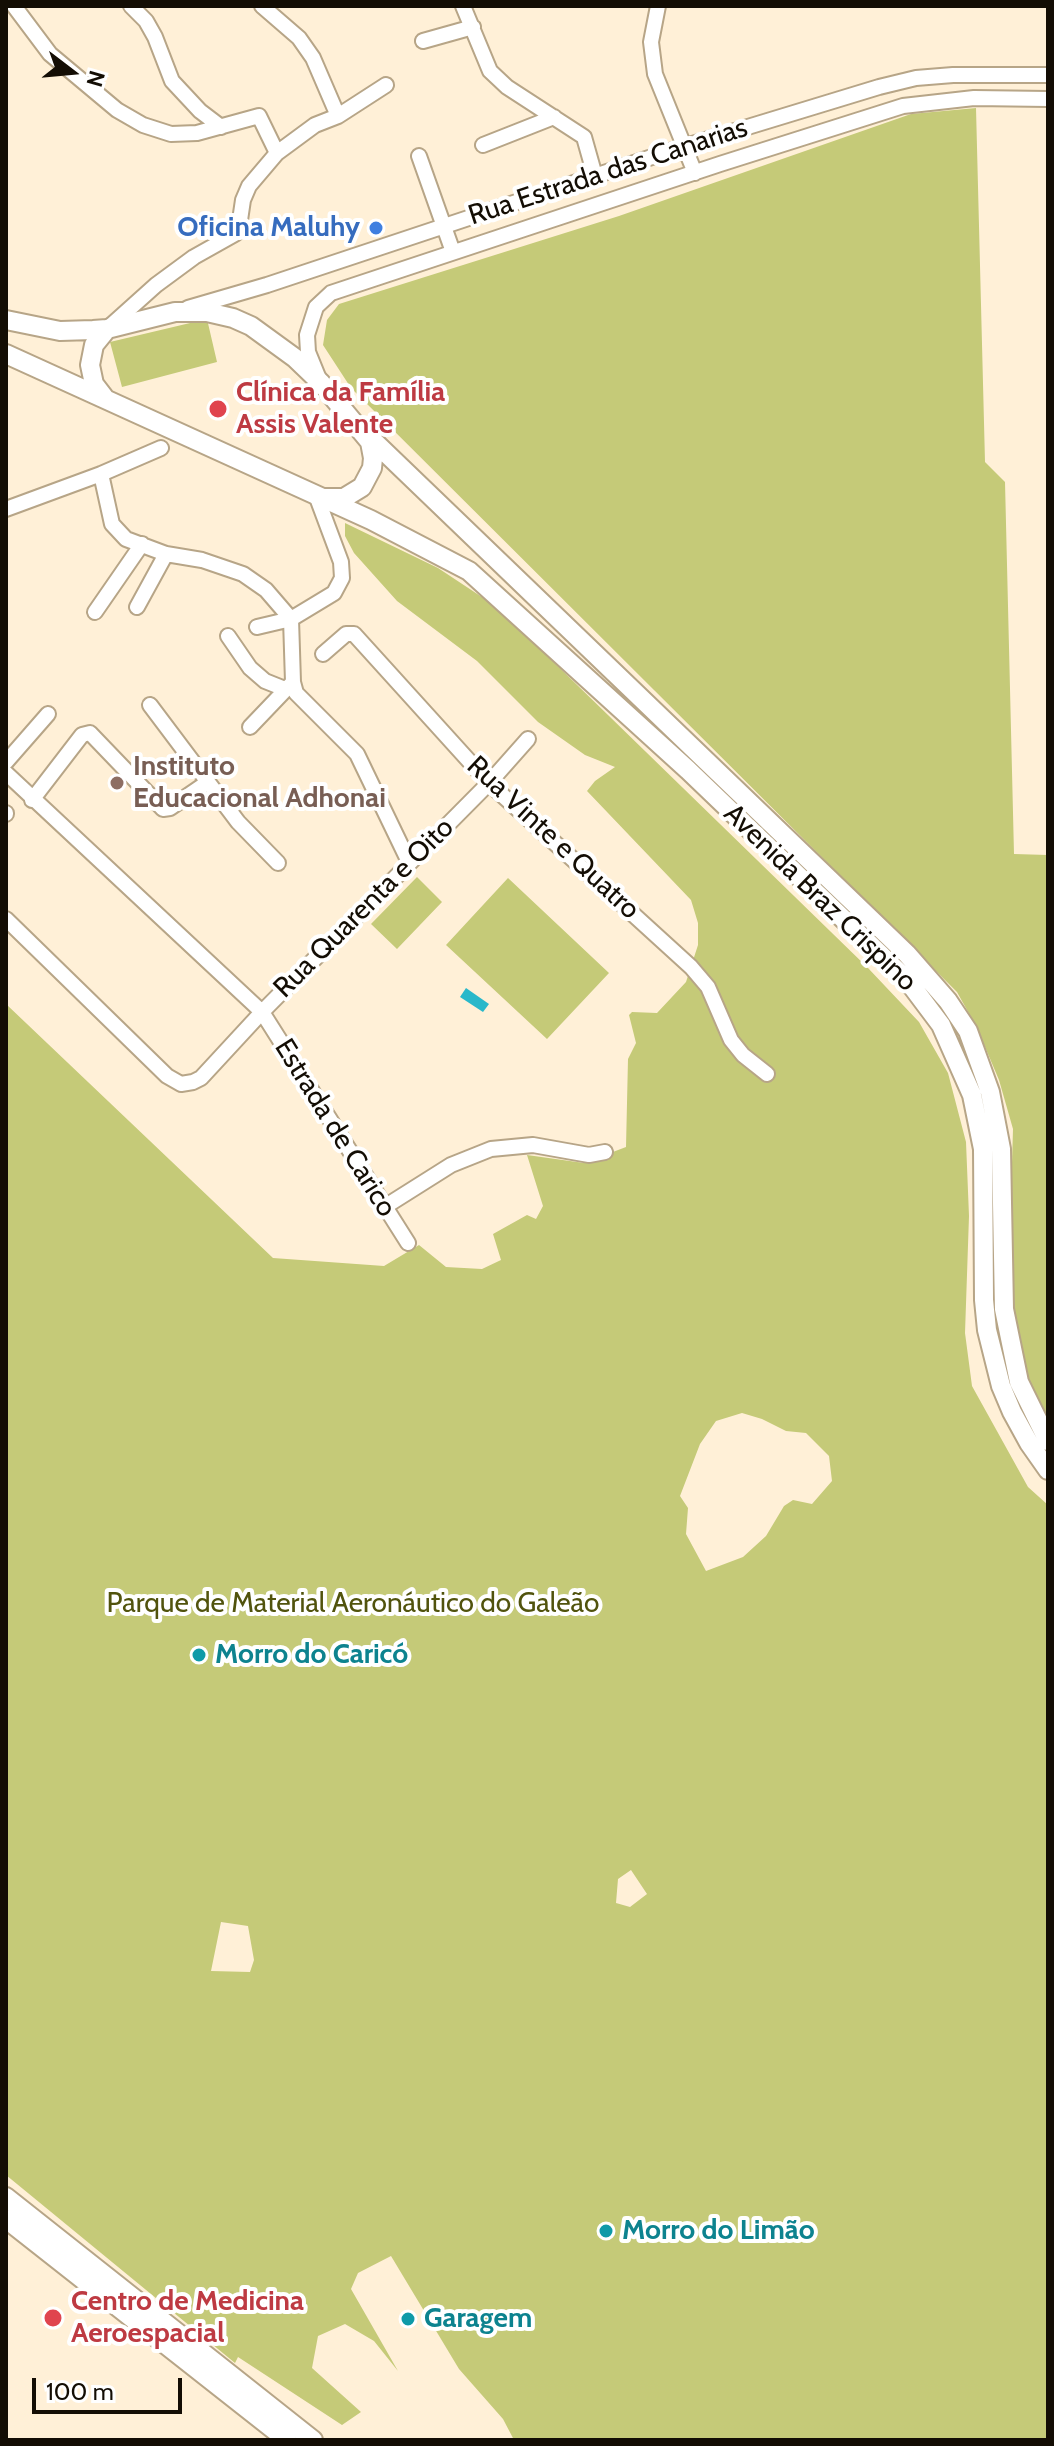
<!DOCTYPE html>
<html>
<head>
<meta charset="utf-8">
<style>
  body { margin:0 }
  #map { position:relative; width:1054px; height:2446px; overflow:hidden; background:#fff0d7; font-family:Cabin,sans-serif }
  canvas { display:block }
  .frame { position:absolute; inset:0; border:8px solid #130d04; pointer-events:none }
  .north { position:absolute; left:32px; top:32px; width:80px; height:80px; -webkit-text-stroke:6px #fff; paint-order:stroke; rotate:106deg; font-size:22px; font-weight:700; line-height:32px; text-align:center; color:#130d04 }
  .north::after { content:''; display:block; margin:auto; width:28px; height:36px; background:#130d04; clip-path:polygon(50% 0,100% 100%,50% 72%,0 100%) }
  .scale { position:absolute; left:32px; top:2378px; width:150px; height:36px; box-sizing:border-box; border:4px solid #130d04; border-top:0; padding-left:10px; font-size:24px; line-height:28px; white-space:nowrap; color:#130d04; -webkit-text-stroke:6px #fff; paint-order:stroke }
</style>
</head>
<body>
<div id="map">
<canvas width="1054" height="2446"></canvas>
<div class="frame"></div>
<div class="north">N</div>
<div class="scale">100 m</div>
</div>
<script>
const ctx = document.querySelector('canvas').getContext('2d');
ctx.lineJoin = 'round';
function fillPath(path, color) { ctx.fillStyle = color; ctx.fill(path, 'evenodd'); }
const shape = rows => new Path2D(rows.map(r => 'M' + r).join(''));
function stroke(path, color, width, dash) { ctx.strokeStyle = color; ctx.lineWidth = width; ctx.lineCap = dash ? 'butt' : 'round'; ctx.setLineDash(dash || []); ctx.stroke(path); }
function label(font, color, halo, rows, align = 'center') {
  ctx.font = font + ' Cabin,sans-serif'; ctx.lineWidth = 8; ctx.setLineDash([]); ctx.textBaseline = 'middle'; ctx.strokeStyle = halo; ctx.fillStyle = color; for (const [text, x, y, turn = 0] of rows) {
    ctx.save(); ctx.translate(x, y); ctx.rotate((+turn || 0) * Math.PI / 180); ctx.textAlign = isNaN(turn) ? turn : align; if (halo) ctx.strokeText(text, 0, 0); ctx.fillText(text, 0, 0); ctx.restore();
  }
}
const green = shape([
  [976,108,985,462,1005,482,1014,854,1048,855,1048,1423,1023,1373,1008,1294,1013,1129,999,1080,977,1028,957,992,351,388,323,345,327,320,339,304,619,216,911,114],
  [207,319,217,362,122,387,110,342],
  [345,523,438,568,497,607,868,968,919,1022,948,1073,966,1142,969,1216,965,1333,972,1386,1028,1487,1048,1505,1048,2440,514,2440,503,2419,459,2369,391,2256,358,2273,351,2289,398,2371,374,2341,345,2324,318,2336,312,2368,361,2412,342,2425,238,2357,235,2363,6,2175,6,1004,273,1258,384,1266,419,1245,446,1267,482,1269,501,1260,493,1234,527,1215,536,1219,543,1206,527,1155,584,1163,626,1147,628,1059,636,1043,629,1015,632,1012,657,1013,686,982,698,945,698,923,691,900,587,791,595,781,615,767,585,755,538,722,477,661,397,601,354,553,345,536],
  [742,1413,762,1419,786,1431,806,1433,829,1456,832,1481,812,1504,793,1500,784,1506,766,1536,743,1557,706,1571,686,1534,688,1508,680,1496,700,1444,716,1421],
  [631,1870,647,1894,630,1907,616,1903,618,1879],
  [221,1922,248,1926,254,1960,250,1972,211,1971],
  [417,877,442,902,397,949,371,924],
  [508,878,609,973,547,1039,446,945]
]);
const water = shape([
  [466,988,489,1004,483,1012,460,997]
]);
const minor = shape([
  [14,6,50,54,117,110,143,125,171,134,197,133,259,116,277,153],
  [131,6,146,21,155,37,172,81,200,111,221,127],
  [262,6,299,38,313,58,338,116],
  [463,6,490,71,507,87,584,137,595,176],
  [658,6,651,42,655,74,695,173],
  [423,41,473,27],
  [483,145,554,117],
  [419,156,453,252],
  [188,308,267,285,682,147,879,87,916,78,953,75,1048,75],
  [107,329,156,285,194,257,235,234,239,227,243,200,249,186,277,153,315,125,338,116,386,85],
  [319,379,308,352,307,335,316,307,331,293,720,164,903,106,974,98,1048,99],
  [101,474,112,524,126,539,166,554,202,560,243,574,266,590,291,619,334,593,342,578,341,562,316,495],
  [6,509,101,474,161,448],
  [137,607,166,554],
  [95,612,142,544],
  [228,636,250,668,265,681,285,689],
  [323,654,346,634,354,634,489,783,691,967,708,987,731,1040,743,1055,767,1074],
  [293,682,296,693,357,754,409,862],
  [150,705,238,822,278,863],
  [250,727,293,682,291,619,257,627],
  [6,762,48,714],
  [6,773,262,1012,408,1243],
  [32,800,82,735,90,733,163,809,170,808,208,782],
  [6,814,6,813],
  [6,919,167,1076,181,1084,193,1082,201,1078,262,1012,489,783,528,739],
  [386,1206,451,1165,491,1149,533,1145,589,1155,605,1152]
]);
const major = shape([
  [6,320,60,331,93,330,107,329,175,312,207,312,233,318,251,326,295,358,321,383,370,442,373,458,372,468,362,487,344,498,325,498],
  [6,354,371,520,469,571,688,770,908,981,941,1025,972,1095,983,1149,984,1300,987,1330,1001,1386,1012,1412,1029,1443,1048,1470],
  [104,397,94,384,90,365,94,345,107,329],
  [361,429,907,954,948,1001,968,1031,990,1092,1001,1149,1004,1309,1019,1382,1048,1441],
  [6,2197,313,2440],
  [6,2219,287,2440]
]);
const markers = [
  [376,228,8,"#3f7fe0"],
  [218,409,10,"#e0444e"],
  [117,783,8,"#8d6e63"],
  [199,1655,8,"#0f9aa8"],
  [606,2231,8,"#0f9aa8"],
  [53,2318,10,"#e0444e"],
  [408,2319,8,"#0f9aa8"]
];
const streetNames = [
  ["Rua Estrada das Canarias",608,172,-18],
  ["Rua Vinte e Quatro",553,838,43],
  ["Avenida Braz Crispino",820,898,44],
  ["Rua Quarenta e Oito",364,908,-45],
  ["Estrada de Carico",335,1128,58]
];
const shopNames = [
  ["Oficina Maluhy",360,228]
];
const healthNames = [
  ["Clínica da Família",236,393],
  ["Assis Valente",236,425],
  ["Centro de Medicina",71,2302],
  ["Aeroespacial",71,2334]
];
const educationNames = [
  ["Instituto",133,767],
  ["Educacional Adhonai",133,799]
];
const parkNames = [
  ["Parque de Material Aeronáutico do Galeão",353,1604]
];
const cultureNames = [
  ["Morro do Caricó",215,1655],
  ["Morro do Limão",622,2231],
  ["Garagem",424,2319]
];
fillPath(green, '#c5ca78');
fillPath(water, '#29b8ca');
stroke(minor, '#b7a587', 18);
stroke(major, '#b7a587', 22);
stroke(minor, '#fff', 14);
stroke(major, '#fff', 18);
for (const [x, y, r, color] of markers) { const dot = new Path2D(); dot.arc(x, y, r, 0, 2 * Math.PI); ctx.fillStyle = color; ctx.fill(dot); stroke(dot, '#fff', 3); }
label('28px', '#130d04', '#fff', streetNames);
label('bold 28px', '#366cbe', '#fff', shopNames, 'right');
label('bold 28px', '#be3a42', '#fff', healthNames, 'left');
label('bold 28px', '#785e54', '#fff', educationNames, 'left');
label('28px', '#51530d', '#fff', parkNames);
label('bold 28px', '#0d838f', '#fff', cultureNames, 'left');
</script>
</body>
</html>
